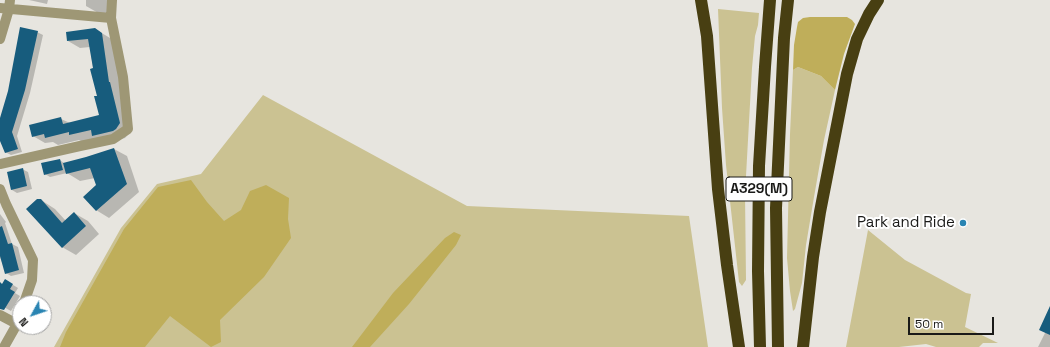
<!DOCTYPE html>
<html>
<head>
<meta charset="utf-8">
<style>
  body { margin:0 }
  #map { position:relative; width:1050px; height:347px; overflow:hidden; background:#e7e5df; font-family:"Space Grotesk",sans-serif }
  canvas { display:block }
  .north { position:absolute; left:12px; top:295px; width:40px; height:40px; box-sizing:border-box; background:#fff; border:1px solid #a3a3a3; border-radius:50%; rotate:230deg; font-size:11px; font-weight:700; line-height:16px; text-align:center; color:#1a1a18 }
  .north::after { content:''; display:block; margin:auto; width:14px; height:18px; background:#2984b2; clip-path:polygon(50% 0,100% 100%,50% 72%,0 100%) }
  .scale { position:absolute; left:908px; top:317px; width:86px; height:18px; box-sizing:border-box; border:2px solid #1a1a18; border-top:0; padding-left:5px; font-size:12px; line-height:14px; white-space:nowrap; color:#1a1a18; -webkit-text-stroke:3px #fff; paint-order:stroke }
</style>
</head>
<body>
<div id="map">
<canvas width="1050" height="347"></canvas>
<div class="north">N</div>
<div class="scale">50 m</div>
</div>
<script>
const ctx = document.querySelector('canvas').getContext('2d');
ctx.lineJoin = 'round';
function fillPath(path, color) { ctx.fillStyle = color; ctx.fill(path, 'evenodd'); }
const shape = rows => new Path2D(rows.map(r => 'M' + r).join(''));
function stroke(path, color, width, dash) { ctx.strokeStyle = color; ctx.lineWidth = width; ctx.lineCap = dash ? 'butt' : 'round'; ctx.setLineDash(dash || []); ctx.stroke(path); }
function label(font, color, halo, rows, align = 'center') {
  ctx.font = font + ' "Space Grotesk",sans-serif'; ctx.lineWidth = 4; ctx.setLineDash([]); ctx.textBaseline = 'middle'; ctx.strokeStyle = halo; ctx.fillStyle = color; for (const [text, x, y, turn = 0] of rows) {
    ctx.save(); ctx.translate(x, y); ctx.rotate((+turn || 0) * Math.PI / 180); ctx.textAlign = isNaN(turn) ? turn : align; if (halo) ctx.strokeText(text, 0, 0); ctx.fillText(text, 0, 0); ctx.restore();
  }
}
const green = shape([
  [718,9,759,13,758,25,755,36,752,68,745,194,746,280,742,286,739,282,726,165,722,108],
  [798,67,821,76,835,90,824,140,814,197,806,245,802,283,795,309,793,311,790,291,787,258,790,134,793,70],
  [263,95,467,206,689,216,708,347,54,347,121,228,157,184,201,174],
  [868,230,905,260,966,293,971,294,965,327,998,343,983,343,979,347,936,347,926,344,899,347,846,347]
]);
const forest = shape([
  [810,17,847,17,852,20,855,24,844,54,835,90,821,76,798,67,793,70,794,45,797,27,798,22,803,18],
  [191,180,207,202,224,221,241,210,250,191,266,185,289,198,288,219,291,238,264,277,220,320,221,342,211,347,170,316,145,347,60,347,66,332,124,229,158,187],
  [454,232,461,235,456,245,409,304,370,347,352,347,393,293,445,238]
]);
const shadow = shape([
  [29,0,48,0,47,4],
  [86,0,113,0,112,15,100,14,86,6],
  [95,29,115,41,132,130,125,138,106,143,83,142,79,140,58,145,53,142,45,143,33,136,61,119,70,123,100,116,90,47,80,48,68,41],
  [37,32,43,35,30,93,17,136,22,152,11,155,5,152,0,137,0,122],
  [114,149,127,156,139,192,109,218,96,210,97,186,95,178,80,181,67,173,50,177,45,174,60,160,65,164],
  [22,169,28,172,32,189,17,193,12,190,8,173],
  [41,200,55,209,66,221,74,213,88,221,99,234,76,255,62,247],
  [0,214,6,222,5,223,12,244,18,247,24,273,11,276,6,273,0,257],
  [5,280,18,288,15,293,20,296,11,311,0,305,0,289],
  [1050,313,1050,347,1038,347,1045,333]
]);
const building = shape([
  [20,27,38,31,25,90,12,132,18,149,5,153,0,141,0,118,8,91],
  [95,28,102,33,109,82,110,82,120,123,116,129,113,131,92,136,91,130,69,135,69,132,45,138,44,134,32,137,29,125,61,117,63,124,99,115,94,96,97,96,90,69,93,68,88,39,67,41,66,32],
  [114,148,127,184,96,211,83,197,96,185,90,168,66,174,63,163,86,157],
  [60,159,63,170,44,175,41,163],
  [23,168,27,186,11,190,7,172],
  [37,199,41,199,62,223,74,212,86,226,62,248,26,209],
  [2,226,8,244,12,243,19,270,5,274,0,256,0,227],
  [5,279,13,284,10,289,15,292,4,310,0,309,0,282,2,284],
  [1050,306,1050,335,1039,330]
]);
const minor = shape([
  [0,8,111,18],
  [0,39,9,9,10,0],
  [0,164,80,146,113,139,128,129,123,77,111,18,112,0],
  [0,189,6,204,33,260,32,280,24,303],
  [0,315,17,324],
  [4,347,17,324,20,314]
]);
const motorway = shape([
  [701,0,707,36,718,189,727,265,739,347],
  [760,347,758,271,759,166,765,67,770,0],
  [778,347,776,208,784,38,788,0],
  [803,347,813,257,820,212,847,74,857,39,869,14,878,0]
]);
const markers = [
  [963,223,4,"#2984b2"]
];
const shields = [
  [759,189,66]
];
const shieldNames = [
  ["A329(M)",759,189]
];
const poiNames = [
  ["Park and Ride",955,223]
];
fillPath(green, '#cbc292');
fillPath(forest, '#bfae5a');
fillPath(shadow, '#0003');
fillPath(building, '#175c7d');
stroke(minor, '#9e9775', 10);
stroke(motorway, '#483f12', 12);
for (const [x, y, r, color] of markers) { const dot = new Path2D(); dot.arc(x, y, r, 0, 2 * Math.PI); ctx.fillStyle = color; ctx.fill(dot); stroke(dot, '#fff', 1.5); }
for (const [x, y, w] of shields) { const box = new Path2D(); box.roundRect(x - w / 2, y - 12, w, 24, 3); ctx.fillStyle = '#fff'; ctx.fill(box); stroke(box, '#1a1a18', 1); }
label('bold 14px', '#1a1a18', null, shieldNames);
label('15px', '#1a1a18', '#fff', poiNames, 'right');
</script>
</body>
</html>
